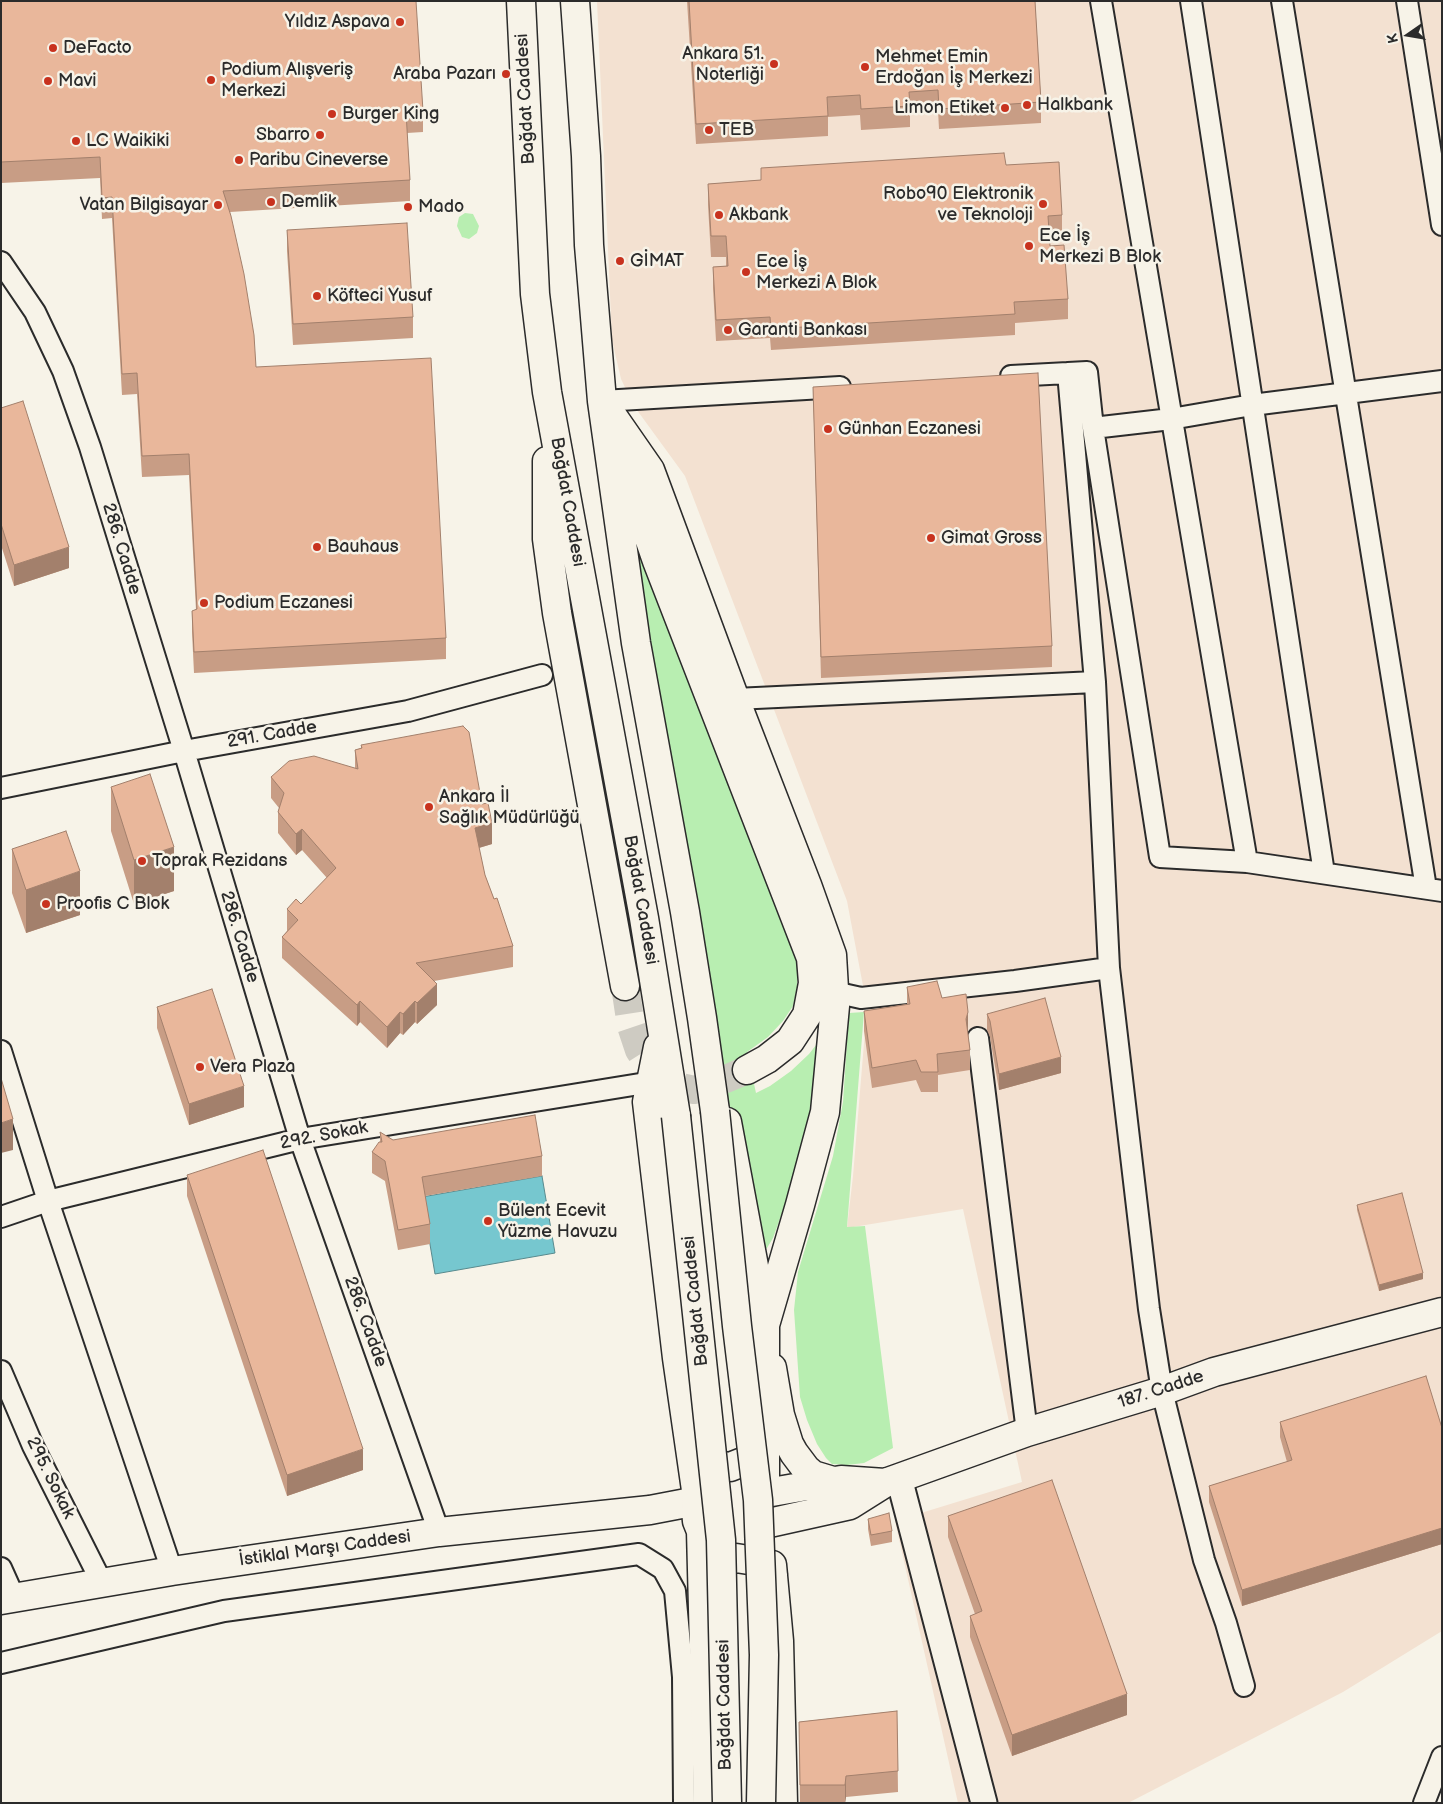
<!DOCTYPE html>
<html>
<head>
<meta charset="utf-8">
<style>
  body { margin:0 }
  #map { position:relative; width:1443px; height:1804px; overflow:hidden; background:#f7f3e8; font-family:"Balsamiq Sans",sans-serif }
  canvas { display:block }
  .frame { position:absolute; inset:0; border:2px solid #2b2b2b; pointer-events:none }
  .north { position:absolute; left:1383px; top:10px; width:50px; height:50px; -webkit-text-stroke:4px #f7f3e8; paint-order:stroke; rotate:257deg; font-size:14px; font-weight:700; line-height:20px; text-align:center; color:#2b2b2b }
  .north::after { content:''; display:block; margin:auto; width:18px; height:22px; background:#2b2b2b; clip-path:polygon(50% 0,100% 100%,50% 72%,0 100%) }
</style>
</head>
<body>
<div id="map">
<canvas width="1443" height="1804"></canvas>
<div class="frame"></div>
<div class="north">K</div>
</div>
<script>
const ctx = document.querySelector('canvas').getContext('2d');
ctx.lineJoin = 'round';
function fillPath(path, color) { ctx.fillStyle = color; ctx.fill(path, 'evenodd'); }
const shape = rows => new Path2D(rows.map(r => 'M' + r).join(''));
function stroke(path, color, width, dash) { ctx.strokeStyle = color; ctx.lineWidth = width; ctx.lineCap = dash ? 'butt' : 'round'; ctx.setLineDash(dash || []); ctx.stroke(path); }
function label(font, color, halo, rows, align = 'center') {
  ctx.font = font + ' "Balsamiq Sans",sans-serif'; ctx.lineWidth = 5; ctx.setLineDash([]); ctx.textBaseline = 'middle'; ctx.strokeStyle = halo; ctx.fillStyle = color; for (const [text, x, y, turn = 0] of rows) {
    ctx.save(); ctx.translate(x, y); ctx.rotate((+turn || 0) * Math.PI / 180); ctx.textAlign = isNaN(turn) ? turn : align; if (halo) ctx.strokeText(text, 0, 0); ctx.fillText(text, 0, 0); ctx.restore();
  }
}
const built = shape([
  [597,1,1442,1,1442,1631,1343,1692,1128,1803,958,1803,895,1521,1022,1482,963,1209,847,1228,853,1176,867,1007,847,901,685,476,634,406,621,379,612,340]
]);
const green = shape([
  [465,213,473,214,479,226,477,233,469,239,462,237,457,226,459,217],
  [632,527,798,961,797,987,793,1006,783,1021,768,1037,747,1052,756,1093,770,1086,791,1071,809,1054,820,1040,807,1136,797,1171,773,1238,767,1248,760,1253,752,1249],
  [864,1012,847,1227,865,1226,893,1448,864,1463,847,1465,832,1464,826,1458,817,1444,807,1420,800,1397,794,1310,798,1272,833,1156,843,1102,849,1013]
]);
const water = shape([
  [542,1176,555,1253,435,1274,422,1197,542,1176]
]);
const primaryTunnel = shape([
  [625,986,631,1026,639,1050,651,1069,672,1085,694,1090,714,1084,747,1070]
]);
const minor = shape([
  [1101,1,1247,862],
  [1191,1,1324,873],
  [1282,1,1426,888],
  [1407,1,1442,225],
  [1,262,35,312,63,371,90,447,184,751,300,1139,439,1532],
  [1068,373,1095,682],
  [1011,376,1087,372,1093,428,1171,419,1252,405,1442,381],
  [602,401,840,387],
  [1093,428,1160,857,1247,862,1442,891],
  [735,699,1095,682,1109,968],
  [1,788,184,751,408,711,542,675],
  [834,992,861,998,1015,981,1109,968,1149,1309,1162,1391,1204,1560,1226,1623,1244,1686],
  [978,1038,1027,1432],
  [1,1051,48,1201,172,1571],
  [1,1217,48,1201,300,1139,652,1082],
  [1,1371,33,1446,102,1583],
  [1,1568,14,1597],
  [1,1663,224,1611,639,1554,663,1569,675,1591,683,1677,684,1803],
  [1424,1803,1442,1757]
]);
const tertiary = shape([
  [899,1478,984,1803]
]);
const secondary = shape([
  [772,1368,780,1415,789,1444,794,1453,806,1469,813,1475,833,1481],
  [766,1493,841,1480,885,1483],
  [769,1523,850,1505,885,1483,899,1478,1027,1432,1162,1391,1214,1372,1442,1312],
  [1,1600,172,1571,439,1532,650,1510,697,1501]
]);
const primary = shape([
  [521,1,535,294,547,392,644,918,676,1116],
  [575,1,586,156,589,245,602,401,636,643,685,912,702,1018,715,1111],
  [607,408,650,470,735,699,807,885,832,955,835,1006,825,1112,800,1205,765,1325],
  [622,460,657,561,811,958,813,983,807,1015,790,1041,767,1059,747,1070],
  [547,461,547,539,557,613,625,986],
  [658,1047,647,1102,677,1358,697,1497,696,1510,697,1521,701,1531,708,1803],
  [727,1122,765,1325,765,1490],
  [693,1455,710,1464,730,1467,758,1456,766,1449],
  [772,1565,779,1641,783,1803],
  [703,1578,717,1565,736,1558,755,1561,773,1575]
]);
const primaryBridge = shape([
  [715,1111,737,1326,758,1500,764,1655,761,1803],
  [676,1116,721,1540,727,1803]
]);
const wall = shape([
  [1,1,423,111,423,132,407,133,410,180,410,201,230,212,256,367,446,638,446,659,194,673,192,632,192,611,196,610,189,475,142,477,137,394,122,395,112,218,102,219,100,178,1,183],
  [687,1,1035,1,1041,102,1041,123,939,129,938,110,910,112,910,127,861,130,860,115,828,117,828,136,696,144],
  [1006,165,1062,215,1062,236,1049,237,1050,246,1068,299,1068,319,1015,323,1015,335,771,350,770,338,716,341,713,288,713,267,726,266,726,257,711,257,708,205,708,184,761,180,761,168],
  [287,230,413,317,413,338,293,345,287,251],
  [813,387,1052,646,1052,667,821,678],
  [1,408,69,568,14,586,1,545],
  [361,745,482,804,492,844,479,848,485,875,494,899,513,946,513,967,434,981,437,1005,417,1024,415,1022,403,1035,400,1033,387,1048,360,1022,357,1026,282,958,282,937,287,931,287,909,301,904,327,878,302,850,296,855,278,833,278,812,279,808,271,798,271,777,355,768,355,750,361,748],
  [111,787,174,891,134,904,111,831],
  [12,849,80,915,26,933,12,893],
  [907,987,942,998,968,1032,970,1050,970,1070,938,1075,938,1092,921,1092,916,1080,872,1088,864,1031,864,1011,907,1004],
  [157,1007,244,1107,189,1125,157,1028],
  [987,1014,1061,1073,999,1090,990,1037,987,1030],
  [380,1132,393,1140,542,1156,542,1176,425,1196,430,1224,430,1244,398,1250,385,1181,372,1173,372,1152,380,1142],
  [187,1175,363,1470,287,1496,187,1196],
  [1357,1205,1423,1279,1379,1291,1357,1210],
  [1280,1422,1442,1428,1442,1544,1242,1606,1209,1502,1209,1486,1287,1462,1280,1437],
  [948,1516,1127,1715,1012,1756,970,1637,970,1616,975,1614,948,1537],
  [868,1519,892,1531,892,1542,871,1546,868,1529],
  [897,1711,898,1792,846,1797,845,1803,800,1803,799,1722]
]);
const shadedWall = shape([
  [69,547,69,568,14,586,14,565],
  [492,823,492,844,475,849,475,828],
  [302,829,302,850,296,855,296,834],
  [174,847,174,891,134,904,134,860],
  [80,871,80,915,26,933,26,890],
  [437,984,437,1005,417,1024,417,1003],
  [360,1001,360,1022,357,1026,357,1005],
  [415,1001,415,1022,403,1035,403,1014],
  [400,1012,400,1033,387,1048,387,1027],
  [968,1012,968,1032,966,1039,966,1019],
  [1061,1057,1061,1073,999,1090,999,1074],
  [244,1086,244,1107,189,1125,189,1104],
  [13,1119,13,1150,1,1153,1,1123],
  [1423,1273,1423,1279,1379,1291,1379,1285],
  [363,1449,363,1470,287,1496,287,1475],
  [1442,1528,1442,1544,1242,1606,1242,1590],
  [1127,1694,1127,1715,1012,1756,1012,1735],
  [846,1776,846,1797,845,1803,845,1785]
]);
const building = shape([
  [1,1,416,1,423,111,406,112,410,180,223,191,231,216,244,274,254,335,256,367,431,358,446,638,194,652,192,611,197,609,189,454,142,456,137,373,122,374,112,197,102,198,100,157,1,162,1,1],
  [689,1,1035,1,1041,102,939,109,938,90,909,92,910,106,861,109,860,95,827,97,828,116,696,124,689,1],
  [1004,153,1006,165,1059,162,1062,215,1048,216,1050,246,1064,245,1068,299,1014,302,1015,314,771,329,770,317,716,320,713,267,728,266,726,236,711,236,708,184,761,180,761,168,1004,153],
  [407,223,413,317,293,324,287,230,407,223],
  [1038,373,1052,646,821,657,813,387,1038,373],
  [23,401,69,547,14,565,1,524,1,408,23,401],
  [463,726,469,732,482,804,488,803,492,823,475,828,485,875,494,899,497,898,513,946,416,963,437,984,417,1003,415,1001,403,1014,400,1012,387,1027,360,1001,357,1005,282,937,298,920,287,909,296,899,301,904,336,868,302,829,296,834,278,812,284,793,271,777,289,761,314,756,358,769,355,750,362,748,361,745,463,726],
  [150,774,174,847,134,860,111,787,150,774],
  [66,831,80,871,26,890,12,849,66,831],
  [937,981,942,998,966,994,968,1012,966,1019,970,1050,937,1054,938,1072,921,1072,916,1060,872,1068,864,1011,910,1004,907,987,937,981],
  [212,989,244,1086,189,1104,157,1007,212,989],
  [1045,998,1061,1057,999,1074,990,1021,987,1014,1045,998],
  [1,1078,13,1119,1,1123,1,1078],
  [535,1115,542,1156,422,1177,430,1224,398,1230,385,1161,372,1152,379,1142,382,1142,380,1132,393,1140,535,1115],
  [263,1150,363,1449,287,1475,187,1175,263,1150],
  [1402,1193,1423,1273,1379,1285,1357,1205,1402,1193],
  [1426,1376,1442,1428,1442,1528,1242,1590,1209,1486,1292,1460,1280,1422,1426,1376],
  [1052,1480,1127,1694,1012,1735,970,1616,982,1611,948,1516,1052,1480],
  [889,1513,892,1531,871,1535,868,1519,889,1513],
  [897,1711,898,1771,846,1776,845,1785,800,1785,799,1722,897,1711]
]);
const markers = [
  [400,22,5,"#c8321e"],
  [53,48,5,"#c8321e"],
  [774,64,5,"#c8321e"],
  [865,67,5,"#c8321e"],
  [506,74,5,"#c8321e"],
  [211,80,5,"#c8321e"],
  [48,81,5,"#c8321e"],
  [1027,105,5,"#c8321e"],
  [1005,108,5,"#c8321e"],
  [332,114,5,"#c8321e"],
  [709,130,5,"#c8321e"],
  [320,135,5,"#c8321e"],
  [76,141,5,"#c8321e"],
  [239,160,5,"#c8321e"],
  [271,202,5,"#c8321e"],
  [1043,204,5,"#c8321e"],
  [218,205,5,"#c8321e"],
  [408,207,5,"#c8321e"],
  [719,215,5,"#c8321e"],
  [1029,246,5,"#c8321e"],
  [620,261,5,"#c8321e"],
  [746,272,5,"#c8321e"],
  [317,296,5,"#c8321e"],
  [728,330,5,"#c8321e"],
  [828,429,5,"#c8321e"],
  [931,538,5,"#c8321e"],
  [317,547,5,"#c8321e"],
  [204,603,5,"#c8321e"],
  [429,807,5,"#c8321e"],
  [142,861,5,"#c8321e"],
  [46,904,5,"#c8321e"],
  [200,1067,5,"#c8321e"],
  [488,1221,5,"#c8321e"]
];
const poiNames = [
  ["Yıldız Aspava",390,22,"right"],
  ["DeFacto",63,48],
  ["Ankara 51.",764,54,"right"],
  ["Noterliği",764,75,"right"],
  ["Mehmet Emin",875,57],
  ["Erdoğan İş Merkezi",875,78],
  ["Podium Alışveriş",221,70],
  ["Merkezi",221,91],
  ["Araba Pazarı",496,74,"right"],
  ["Mavi",58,81],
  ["Halkbank",1037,105],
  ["Limon Etiket",995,108,"right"],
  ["Burger King",342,114],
  ["TEB",719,130],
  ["Sbarro",310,135,"right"],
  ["LC Waikiki",86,141],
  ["Paribu Cineverse",249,160],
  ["Robo90 Elektronik",1033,194,"right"],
  ["ve Teknoloji",1033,215,"right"],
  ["Demlik",281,202],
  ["Vatan Bilgisayar",208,205,"right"],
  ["Mado",418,207],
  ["Akbank",729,215],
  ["Ece İş",1039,236],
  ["Merkezi B Blok",1039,257],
  ["GİMAT",630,261],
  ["Ece İş",756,262],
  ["Merkezi A Blok",756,283],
  ["Köfteci Yusuf",327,296],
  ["Garanti Bankası",738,330],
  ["Günhan Eczanesi",838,429],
  ["Gimat Gross",941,538],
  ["Bauhaus",327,547],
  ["Podium Eczanesi",214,603],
  ["Ankara İl",439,797],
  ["Sağlık Müdürlüğü",439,818],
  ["Toprak Rezidans",152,861],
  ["Proofis C Blok",56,904],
  ["Vera Plaza",210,1067],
  ["Bülent Ecevit",498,1211],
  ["Yüzme Havuzu",498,1232]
];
const streetNames = [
  ["Bağdat Caddesi",526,99,-93],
  ["Bağdat Caddesi",567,502,80],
  ["286. Cadde",121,549,73],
  ["291. Cadde",272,735,-10],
  ["Bağdat Caddesi",640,900,80],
  ["286. Cadde",239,937,73],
  ["292. Sokak",324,1136,-11],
  ["Bağdat Caddesi",696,1301,-96],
  ["286. Cadde",365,1322,70],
  ["187. Cadde",1161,1390,-18],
  ["295. Sokak",50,1478,64],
  ["İstiklal Marşı Caddesi",325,1549,-8],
  ["Bağdat Caddesi",725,1705,-91]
];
fillPath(built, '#f3e1d1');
fillPath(green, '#b8eeb1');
fillPath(water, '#76c7cf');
stroke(water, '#58898d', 1);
stroke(primaryTunnel, '#cecbc2', 28, [28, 14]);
stroke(minor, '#2b2b2b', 24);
stroke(tertiary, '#2b2b2b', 29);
stroke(secondary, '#2b2b2b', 31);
stroke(primary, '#2b2b2b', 31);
stroke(minor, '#f7f3e8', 20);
stroke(tertiary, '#f7f3e8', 25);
stroke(secondary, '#f7f3e8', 28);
stroke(primary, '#f7f3e8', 28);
stroke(primaryBridge, '#2b2b2b', 31, []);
stroke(primaryBridge, '#f7f3e8', 28);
fillPath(wall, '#c89d85');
fillPath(shadedWall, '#a3806c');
fillPath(building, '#e9b79b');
stroke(building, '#a3806c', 1);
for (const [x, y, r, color] of markers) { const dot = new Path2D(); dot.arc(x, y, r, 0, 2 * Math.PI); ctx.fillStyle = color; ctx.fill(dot); stroke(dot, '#f7f3e8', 2); }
label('18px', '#2b2b2b', '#f7f3e8', poiNames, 'left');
label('18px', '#2b2b2b', '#f7f3e8', streetNames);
</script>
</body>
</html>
